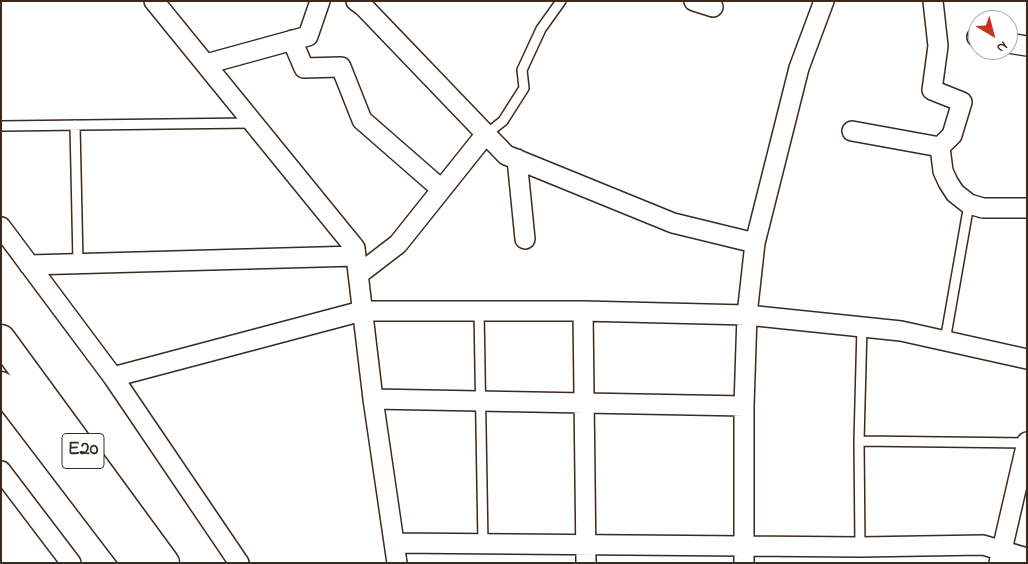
<!DOCTYPE html>
<html>
<head>
<meta charset="utf-8">
<style>
  body { margin:0 }
  #map { position:relative; width:1028px; height:564px; overflow:hidden; background:#fff; font-family:"Indie Flower",sans-serif }
  canvas { display:block }
  .frame { position:absolute; inset:0; border:2px solid #3b2a1e; pointer-events:none }
  .north { position:absolute; left:968px; top:10px; width:50px; height:50px; box-sizing:border-box; background:#fff; border:1px solid #b1aaa5; border-radius:50%; rotate:143deg; font-size:14px; font-weight:700; line-height:20px; text-align:center; color:#3b2a1e }
  .north::after { content:''; display:block; margin:auto; width:18px; height:22px; background:#c8321e; clip-path:polygon(50% 0,100% 100%,50% 72%,0 100%) }
</style>
</head>
<body>
<div id="map">
<canvas width="1028" height="564"></canvas>
<div class="frame"></div>
<div class="north">N</div>
</div>
<script>
const ctx = document.querySelector('canvas').getContext('2d');
ctx.lineJoin = 'round';
const shape = rows => new Path2D(rows.map(r => 'M' + r).join(''));
function stroke(path, color, width, dash) { ctx.strokeStyle = color; ctx.lineWidth = width; ctx.lineCap = dash ? 'butt' : 'round'; ctx.setLineDash(dash || []); ctx.stroke(path); }
function label(font, color, halo, rows, align = 'center') {
  ctx.font = font + ' "Indie Flower",sans-serif'; ctx.lineWidth = 4; ctx.setLineDash([]); ctx.textBaseline = 'middle'; ctx.strokeStyle = halo; ctx.fillStyle = color; for (const [text, x, y, turn = 0] of rows) {
    ctx.save(); ctx.translate(x, y); ctx.rotate((+turn || 0) * Math.PI / 180); ctx.textAlign = isNaN(turn) ? turn : align; if (halo) ctx.strokeText(text, 0, 0); ctx.fillText(text, 0, 0); ctx.restore();
  }
}
const lane = shape([
  [75,125,78,263],
  [1,126,251,123],
  [485,135,503,121,524,88,522,70,541,29,561,1],
  [479,310,483,544],
  [862,326,859,441,1027,443],
  [945,341,969,204],
  [859,441,860,547]
]);
const street = shape([
  [154,1,355,248,373,399,397,563],
  [356,1,364,7,506,155,673,223,755,243],
  [694,1,713,7],
  [933,1,938,46,932,90,962,102,952,135,940,147,943,171,948,182,955,193,969,204,983,208,1027,208],
  [977,37,978,37],
  [292,40,304,68,341,67,362,120,441,189],
  [1008,43,1027,46],
  [206,64,308,36,320,1],
  [852,131,940,147],
  [517,159,525,239],
  [1,227,113,377,239,563],
  [29,265,356,256],
  [359,274,398,244,485,135],
  [583,311,586,563],
  [113,377,362,311,583,311,747,315,901,331,1027,359],
  [373,399,744,406],
  [1,471,71,563],
  [394,543,860,547,983,545,1027,558],
  [744,563,744,406,747,315,755,243,799,68,824,1],
  [999,563,1027,442]
]);
const highway = shape([
  [1,339,165,563],
  [1,386,136,563]
]);
const shields = [
  [83,451,42]
];
const shieldNames = [
  ["E20",83,451]
];
stroke(lane, '#3b2a1e', 12);
stroke(street, '#3b2a1e', 22);
stroke(highway, '#3b2a1e', 31);
stroke(lane, '#fff', 9);
stroke(street, '#fff', 19);
stroke(highway, '#fff', 28);
for (const [x, y, w] of shields) { const box = new Path2D(); box.roundRect(x - w / 2, y - 17.5, w, 35, 4); ctx.fillStyle = '#fff'; ctx.fill(box); stroke(box, '#3b2a1e', 1); }
label('bold 20px', '#3b2a1e', null, shieldNames);
</script>
</body>
</html>
